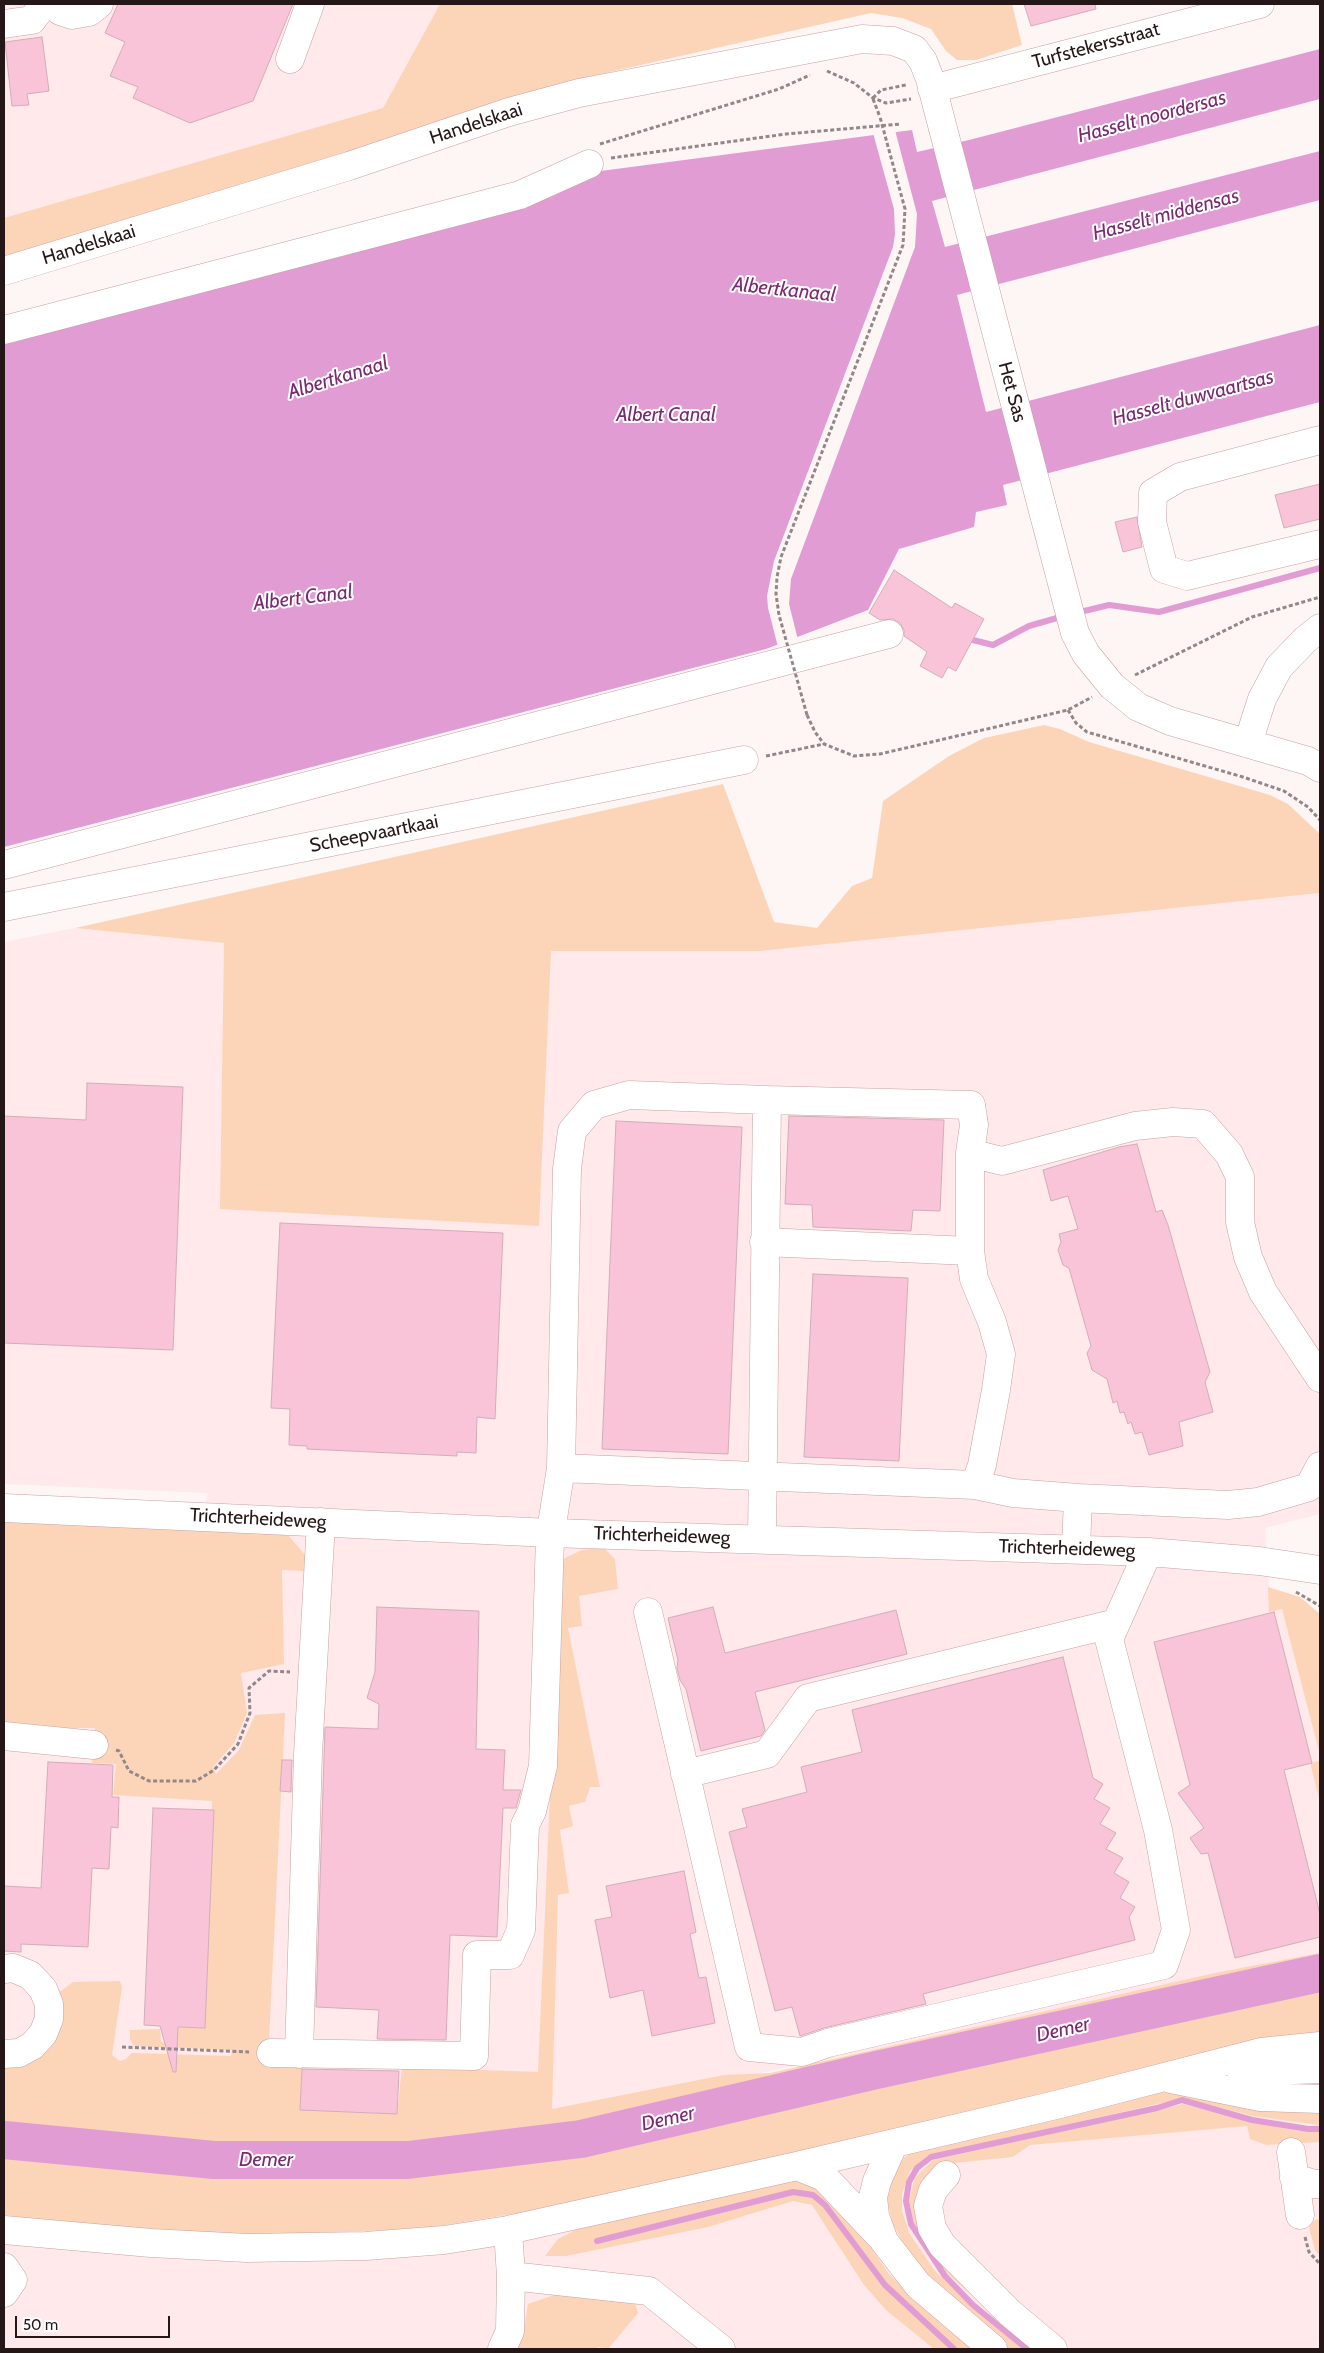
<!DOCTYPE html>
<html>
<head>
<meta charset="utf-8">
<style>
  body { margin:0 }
  #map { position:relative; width:1324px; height:2353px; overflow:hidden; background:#fef5f5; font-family:Cabin,sans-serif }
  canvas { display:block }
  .frame { position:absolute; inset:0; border:5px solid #251617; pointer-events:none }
  .scale { position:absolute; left:15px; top:2316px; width:155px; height:22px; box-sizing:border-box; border:2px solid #251617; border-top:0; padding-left:6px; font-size:15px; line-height:18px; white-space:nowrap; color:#251617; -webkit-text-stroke:4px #fff; paint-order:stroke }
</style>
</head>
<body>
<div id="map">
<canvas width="1324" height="2353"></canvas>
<div class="frame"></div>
<div class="scale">50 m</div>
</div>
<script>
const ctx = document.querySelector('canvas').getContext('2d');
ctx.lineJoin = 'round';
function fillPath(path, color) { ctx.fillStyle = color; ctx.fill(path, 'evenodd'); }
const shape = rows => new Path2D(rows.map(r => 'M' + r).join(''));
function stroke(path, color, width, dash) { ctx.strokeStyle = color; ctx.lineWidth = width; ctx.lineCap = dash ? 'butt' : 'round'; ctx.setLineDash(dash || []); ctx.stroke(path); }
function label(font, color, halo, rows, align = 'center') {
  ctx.font = font + ' Cabin,sans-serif'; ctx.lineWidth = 4; ctx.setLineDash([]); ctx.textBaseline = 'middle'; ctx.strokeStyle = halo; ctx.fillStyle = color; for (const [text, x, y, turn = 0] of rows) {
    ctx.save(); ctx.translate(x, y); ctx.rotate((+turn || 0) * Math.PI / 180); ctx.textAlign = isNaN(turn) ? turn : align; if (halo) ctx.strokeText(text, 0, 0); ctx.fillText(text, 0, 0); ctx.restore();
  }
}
const built = shape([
  [4,4,440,4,383,108,4,218],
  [1320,893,1320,1514,1265,1528,1269,1588,1320,1618,1320,1957,544,2118,4,2111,4,1515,201,1522,208,1493,4,1484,4,942,75,928,224,943,760,951],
  [1320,1980,1320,2349,4,2349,4,2148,237,2175,560,2151]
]);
const green = shape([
  [440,4,1012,4,1022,45,976,60,957,60,946,51,931,29,902,18,871,13,579,79,4,263,4,218,383,108],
  [1044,725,1060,729,1089,742,1270,795,1288,804,1320,834,1320,893,760,951,551,951,539,1226,220,1209,224,943,75,928,723,784,774,922,817,928,852,886,872,878,883,801,949,756,984,738],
  [4,1519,287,1534,306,1556,305,1571,282,1570,284,1664,241,1673,247,1713,234,1743,213,1767,216,1774,239,1750,255,1715,285,1713,269,2040,302,2060,300,2110,397,2114,402,2067,538,2072,559,1588,563,1559,582,1550,604,1548,615,1559,618,1589,579,1596,582,1626,568,1628,600,1787,590,1787,585,1802,569,1806,573,1826,560,1830,569,1893,558,1895,552,2109,724,2075,770,2073,1215,1973,1320,1953,1320,1965,814,2076,544,2131,340,2148,210,2146,4,2124,4,2066,58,1993,73,1982,120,1981,122,1987,112,2055,120,2061,126,2059,132,2053,231,2056,232,2050,134,2046,130,2039,130,2030,160,2029,161,2042,171,2044,177,2028,204,2028,212,1801,113,1795,116,1764,92,1763,95,1728,4,1728],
  [1268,1587,1300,1597,1320,1614,1320,1755,1282,1609,1269,1612],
  [1320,1761,1320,1801,1310,1763],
  [1320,1984,1320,2035,598,2200,421,2229,213,2236,31,2219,4,2215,4,2152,237,2175,453,2163,591,2146,1081,2035],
  [1164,2091,1320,2110,1320,2125,1253,2116,1184,2098,927,2156,910,2171,902,2194,902,2211,909,2233,935,2271,1022,2349,1008,2349,953,2303,915,2265,893,2224,887,2201,891,2177,904,2158,915,2149],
  [1183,2104,1267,2125,1299,2131,1320,2131,1320,2142,1266,2145,1250,2139,1247,2126,1030,2145,1013,2157,953,2163,935,2173,917,2211,1032,2349,947,2273,924,2242,914,2223,909,2200,915,2178,933,2160],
  [800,2176,841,2204,889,2274,930,2313,974,2349,956,2349,886,2285,825,2203,815,2194,791,2190,594,2241,595,2243,670,2226,786,2195,794,2193,813,2196,824,2206,885,2288,952,2349,934,2349,886,2310,864,2285,812,2205,793,2201,708,2227,566,2256,545,2256,558,2239,583,2226],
  [1320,2219,1320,2256,1315,2250,1309,2227,1315,2220],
  [554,2295,598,2296,635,2302,638,2313,608,2349,598,2347,596,2349,514,2349,524,2329,528,2304]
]);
const water = shape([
  [1320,49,1320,99,932,201,945,247,1320,151,1320,200,957,295,986,412,1320,325,1320,402,1003,485,1007,505,976,512,974,527,899,549,868,610,766,649,4,847,4,344,180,297,593,172,912,130,917,152,969,140]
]);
const pier = shape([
  [895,130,917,214,915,247,791,579,789,604,798,640,778,647,768,608,767,596,774,561,893,247,895,234,894,209,873,133]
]);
const stream = shape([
  [1076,613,1109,605,1159,612,1320,568],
  [973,640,993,645,1029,626,1064,616],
  [597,2241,793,2192,813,2195,825,2205,885,2285,954,2349],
  [1027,2349,973,2305,945,2276,911,2224,906,2201,909,2182,917,2168,931,2157,1157,2108,1182,2100,1252,2120,1308,2129,1320,2129]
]);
const river = shape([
  [4,2140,214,2160,408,2160,581,2139,872,2071,1320,1973]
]);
const building = shape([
  [118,4,293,4,253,101,190,123,133,98,138,87,110,76,125,42,105,33,118,4],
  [1024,4,1095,4,1096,9,1031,26,1024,4],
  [42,37,49,91,27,94,29,105,12,106,5,42,42,37],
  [1320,484,1320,519,1284,528,1275,495,1320,484],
  [1137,517,1142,547,1123,552,1115,522,1137,517],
  [894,570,952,608,955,603,984,619,956,671,948,667,942,678,920,666,927,652,904,636,904,630,900,623,893,619,880,620,869,613,894,570],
  [87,1083,183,1087,173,1350,4,1343,4,1116,86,1120,87,1083],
  [789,1116,944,1120,940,1211,913,1210,911,1231,813,1227,812,1205,785,1204,789,1116],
  [616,1121,742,1127,728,1454,602,1449,616,1121],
  [1137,1144,1156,1212,1162,1210,1168,1225,1210,1372,1205,1382,1213,1412,1179,1422,1183,1446,1149,1455,1142,1432,1135,1434,1131,1422,1128,1424,1124,1412,1120,1413,1117,1401,1113,1403,1107,1379,1092,1370,1087,1353,1091,1346,1069,1268,1063,1265,1058,1250,1061,1242,1059,1234,1078,1229,1068,1196,1051,1201,1043,1170,1119,1147,1137,1144],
  [280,1223,503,1233,495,1419,477,1417,476,1453,457,1452,457,1456,307,1449,307,1446,289,1445,290,1409,271,1408,280,1223],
  [813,1274,908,1278,899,1461,804,1457,813,1274],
  [377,1607,479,1611,476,1749,505,1750,503,1790,521,1790,516,1808,503,1808,497,1937,450,1935,446,2040,377,2039,379,2010,316,2007,325,1727,378,1729,379,1704,367,1698,375,1672,377,1607],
  [713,1607,725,1653,896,1610,907,1654,755,1692,765,1730,761,1736,701,1751,686,1689,680,1680,677,1668,678,1660,668,1618,713,1607],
  [1274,1612,1312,1763,1284,1770,1320,1914,1320,1937,1235,1958,1208,1853,1201,1854,1190,1838,1204,1828,1178,1793,1190,1785,1154,1642,1274,1612],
  [1063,1657,1093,1778,1103,1784,1094,1799,1110,1808,1100,1824,1116,1833,1106,1849,1123,1858,1114,1873,1129,1882,1120,1898,1135,1907,1129,1917,1135,1940,923,1994,926,2004,824,2028,800,2036,792,2007,775,2011,729,1832,747,1827,742,1809,807,1792,801,1767,862,1752,852,1710,1063,1657],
  [282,1760,292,1760,291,1792,280,1791,282,1760],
  [48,1762,113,1765,112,1797,119,1797,118,1828,111,1827,109,1869,92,1868,88,1947,21,1944,21,1952,4,1951,4,1886,41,1888,48,1762],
  [153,1808,214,1810,205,2028,178,2027,176,2072,173,2072,160,2026,144,2025,153,1808],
  [684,1871,696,1932,690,1934,699,1978,706,1977,715,2023,652,2036,643,1990,610,1998,595,1920,612,1917,606,1886,684,1871],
  [302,2069,399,2071,397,2114,300,2110,302,2069]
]);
const path = shape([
  [827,71,854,83,873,98,886,103,911,99],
  [873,98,881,90,906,85],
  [873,99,880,117],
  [600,144,779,89,810,75],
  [611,158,786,134,901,124],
  [1135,675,1252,617,1320,597],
  [1068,710,1076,723,1087,732,1243,777,1284,791,1308,807,1320,820],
  [807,715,815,732,824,744,854,756,880,754,1068,710,1092,697],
  [766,756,824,744],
  [1296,1592,1320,1606],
  [116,1750,119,1751,129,1771,149,1781,196,1781,214,1770,238,1744,250,1713,249,1688,269,1671,290,1672],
  [122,2047,249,2052],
  [1305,2237,1309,2252,1320,2264]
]);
const minor = shape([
  [55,4,60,11,72,15,89,12,99,4],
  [4,24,32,20,44,4],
  [290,59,310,4],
  [932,89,1260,4],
  [4,271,349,166,509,112,579,93,862,39,893,41,914,49,923,61,930,79,1075,633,1086,654,1112,686,1138,707,1170,721,1308,761,1320,768],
  [4,330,520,195,589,164],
  [1320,440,1180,477,1153,493,1152,522,1164,569,1187,576,1320,544],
  [1248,743,1262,699,1279,667,1305,640,1320,628],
  [4,865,889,634],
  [4,907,744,760],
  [767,1100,971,1105,974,1125,970,1153],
  [764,1242,970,1251],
  [561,1468,975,1485],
  [1078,1498,1013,1493,975,1485,982,1465,996,1390,1001,1354,992,1322,974,1279,970,1251,970,1153,1002,1161,1135,1126,1173,1122,1203,1124,1229,1154,1240,1177,1240,1222,1248,1257,1263,1292,1320,1378],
  [4,1508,551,1533,1148,1552,1259,1561,1320,1570],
  [1076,1549,1078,1498,1228,1505,1258,1502,1309,1487,1320,1466],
  [648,1612,749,2047,802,2052,828,2043,1164,1965,1176,1930,1158,1830,1109,1639,1148,1552],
  [4,1736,94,1745],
  [685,1774,767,1754,808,1698,1116,1623],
  [4,1969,13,1968,30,1975,43,1989,49,2004,49,2019,43,2034,32,2046,19,2053,4,2054],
  [271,2053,474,2056,477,1955,510,1955,521,1930,525,1825,532,1811,543,1766,550,1537,561,1468,567,1169,572,1131,594,1105,629,1095,767,1100,762,1539],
  [299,2054,308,1754,321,1522],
  [1241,2072,1320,2069],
  [1171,2079,1260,2097,1320,2099],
  [894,2143,877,2181,873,2197,875,2216,884,2241,918,2285,993,2349],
  [1291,2152,1300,2215],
  [797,2166,824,2177,880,2236],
  [946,2175,933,2190,928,2206,932,2228,942,2245,1010,2313,1053,2349],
  [1294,2178,1314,2184,1320,2184],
  [4,2230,151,2243,247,2248,366,2246,444,2240,508,2230,797,2166,1060,2104,1261,2052,1320,2046],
  [4,2267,13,2280,4,2293],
  [511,2276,649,2291,721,2349],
  [502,2349,510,2331,511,2276,508,2230]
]);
const pathBridge = shape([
  [807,715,779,615,776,594,777,577,781,557,903,245,905,209,880,117]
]);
const streetNames = [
  ["Turfstekersstraat",1096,46,-15],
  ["Handelskaai",476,124,-18],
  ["Handelskaai",89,245,-17],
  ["Het Sas",1012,392,75],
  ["Scheepvaartkaai",374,834,-11],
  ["Trichterheideweg",258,1519,3],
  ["Trichterheideweg",662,1536,2],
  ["Trichterheideweg",1067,1549,2]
];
const waterNames = [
  ["Hasselt noordersas",1152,117,-15],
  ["Hasselt middensas",1166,215,-15],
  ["Albertkanaal",784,290,6],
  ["Albertkanaal",338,378,-17],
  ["Hasselt duwvaartsas",1193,398,-15],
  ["Albert Canal",666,415],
  ["Albert Canal",303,598,-7],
  ["Demer",1063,2030,-13],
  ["Demer",668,2119,-13],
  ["Demer",266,2160]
];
fillPath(built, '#ffe9ea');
fillPath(green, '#fcd5b8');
fillPath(water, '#e29cd4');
fillPath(pier, '#fef5f5');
stroke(stream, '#e29cd4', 6);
stroke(river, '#e29cd4', 38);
fillPath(building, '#f9c4d7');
stroke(building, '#d4adbb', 1);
stroke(minor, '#caa0a2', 29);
stroke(path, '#938788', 3, [4, 2.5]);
stroke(minor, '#fff', 28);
stroke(pathBridge, '#938788', 3, [4, 2.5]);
label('19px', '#251617', '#fff', streetNames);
label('italic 20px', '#7a2a6f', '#fff', waterNames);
</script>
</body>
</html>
